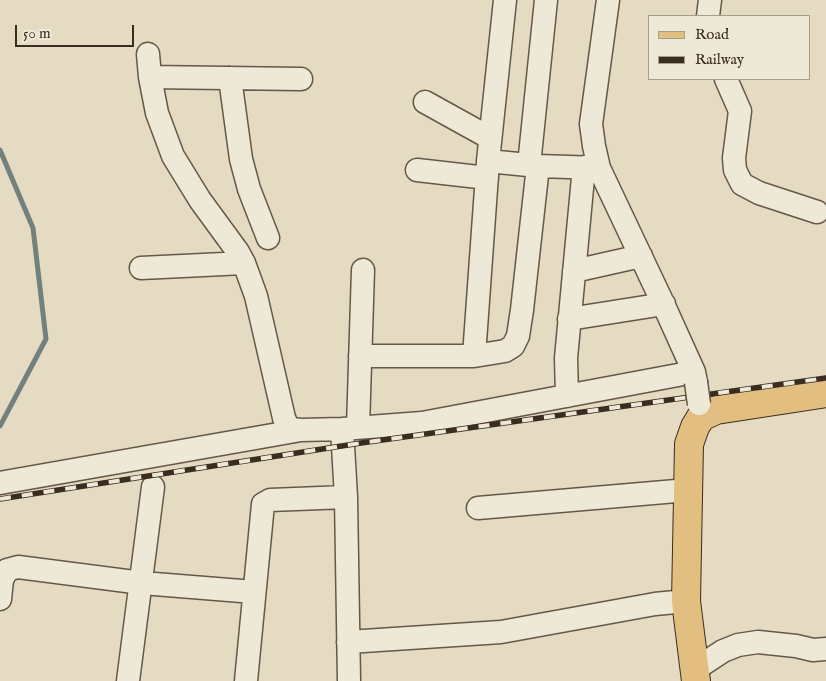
<!DOCTYPE html>
<html>
<head>
<meta charset="utf-8">
<style>
  body { margin:0 }
  #map { position:relative; width:826px; height:681px; overflow:hidden; background:#e5dbc2; font-family:"IM FELL English",serif }
  canvas { display:block }
  .legend { position:absolute; left:648px; top:15px; width:162px; height:65px; box-sizing:border-box; background:#eee8d7; border:1px solid #a69d8d; margin:0; padding:6px 9px; list-style:none; font-size:15px; color:#3a2c1f }
  .legend li { display:flex; align-items:center; gap:10px; height:25px }
  .legend b { width:25px; border:1px solid #a69d8d }
  .scale { position:absolute; left:15px; top:25px; width:119px; height:22px; box-sizing:border-box; border:2px solid #3a2c1f; border-top:0; padding-left:6px; font-size:15px; line-height:18px; white-space:nowrap; color:#3a2c1f; -webkit-text-stroke:4px #eee8d7; paint-order:stroke }
</style>
</head>
<body>
<div id="map">
<canvas width="826" height="681"></canvas>
<ul class="legend">
<li><b style="height:6px;background:#e2be81"></b>Road</li>
<li><b style="height:6px;background:#3a2c1f"></b>Railway</li>
</ul>
<div class="scale">50 m</div>
</div>
<script>
const ctx = document.querySelector('canvas').getContext('2d');
ctx.lineJoin = 'round';
const shape = rows => new Path2D(rows.map(r => 'M' + r).join(''));
function stroke(path, color, width, dash) { ctx.strokeStyle = color; ctx.lineWidth = width; ctx.lineCap = dash ? 'butt' : 'round'; ctx.setLineDash(dash || []); ctx.stroke(path); }
const stream = shape([
  [0,150,33,228,46,339,0,426]
]);
const minor = shape([
  [608,0,591,124,594,146,599,168,661,299,694,372,696,382],
  [708,16,710,0],
  [148,54,150,77,157,113,173,156,200,200,238,252,244,263,256,296,284,418,287,425,292,429,301,430,342,429,422,423,694,372],
  [150,77,301,79],
  [230,78,241,159,249,189,268,238],
  [726,79,740,111,734,158,735,170,742,184,759,193,817,212],
  [425,102,490,138],
  [488,161,538,166,599,168],
  [529,165,546,0],
  [417,170,487,178],
  [141,268,244,263],
  [574,271,641,256],
  [569,319,664,304],
  [360,356,474,356,505,351,513,346,518,336,522,310,538,166],
  [474,356,488,161,505,0],
  [567,396,566,358,584,167],
  [358,427,363,270],
  [342,429,346,497,349,681],
  [0,483,301,430],
  [478,508,688,490],
  [0,599,2,580,7,570,18,567,142,583,254,592],
  [348,642,501,632,655,604,686,601],
  [694,670,723,651,738,645,758,642,796,646,813,650,826,649],
  [128,681,153,487],
  [246,681,263,504,270,500,346,497]
]);
const major = shape([
  [696,681,686,601,689,444,695,427,701,417,716,410,826,393]
]);
const rail = shape([
  [0,499,361,443,826,378]
]);
const minorBridge = shape([
  [696,382,699,404]
]);
stroke(stream, '#73817e', 5);
stroke(minor, '#655848', 25);
stroke(major, '#3a2c1f', 30);
stroke(minor, '#eee8d7', 22);
stroke(major, '#e2be81', 28);
stroke(rail, '#3a2c1f', 5.5);
stroke(rail, '#eee8d7', 4, [11]);
stroke(minorBridge, '#655848', 25, []);
stroke(minorBridge, '#eee8d7', 22);
</script>
</body>
</html>
